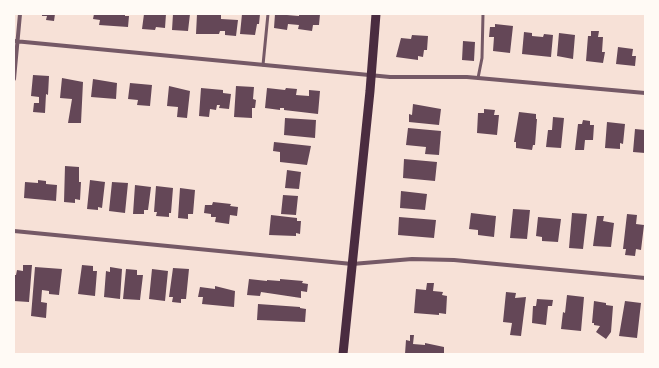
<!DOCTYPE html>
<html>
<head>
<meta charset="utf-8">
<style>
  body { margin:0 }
  #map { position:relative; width:659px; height:368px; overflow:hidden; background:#f7e1d7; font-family:"Roboto Serif",serif }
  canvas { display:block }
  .frame { position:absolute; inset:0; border:15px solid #fffaf5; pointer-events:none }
</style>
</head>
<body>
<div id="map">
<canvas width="659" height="368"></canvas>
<div class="frame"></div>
</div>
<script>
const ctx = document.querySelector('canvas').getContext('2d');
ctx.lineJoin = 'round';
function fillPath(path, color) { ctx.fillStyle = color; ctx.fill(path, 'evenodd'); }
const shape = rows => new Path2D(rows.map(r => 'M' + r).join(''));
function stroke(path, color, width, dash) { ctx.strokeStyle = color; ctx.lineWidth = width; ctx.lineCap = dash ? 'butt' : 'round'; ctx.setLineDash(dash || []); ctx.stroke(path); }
const building = shape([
  [42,14,55,14,54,21,46,20,47,16,42,16],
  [94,14,125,14,125,16,129,16,128,27,99,25,100,20,93,19],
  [144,14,166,14,165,28,156,27,155,30,142,29],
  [173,14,190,14,188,31,172,30],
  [197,14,221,14,221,19,238,20,236,36,225,35,225,31,220,31,219,34,196,34],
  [242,14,260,14,259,24,257,24,255,35,240,34],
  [275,14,299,16,299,14,320,14,319,25,313,25,312,31,298,29,299,25,288,24,287,30,274,28],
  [495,24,513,26,510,53,493,51,494,37,489,37,490,27,495,27],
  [591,31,599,31,598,37,603,37,602,52,605,52,603,63,586,61,588,36,591,36],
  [524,32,532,33,532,36,543,37,544,34,553,35,551,57,522,54],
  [559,33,575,35,573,59,557,56],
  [412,35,428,36,427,50,424,50,423,57,418,56,418,60,396,57,401,38,411,39],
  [463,41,475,42,474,61,462,60],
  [618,47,633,49,632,56,636,56,635,66,616,64],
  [33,75,49,76,48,95,46,94,45,113,33,112,34,103,39,103,39,97,31,96],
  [62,78,83,82,81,123,68,123,72,99,60,98],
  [93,79,117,83,116,99,91,97],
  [130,83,152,85,150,106,137,105,138,100,128,99],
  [169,86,190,91,187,118,177,117,178,107,167,106],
  [236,86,254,87,253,99,256,100,255,108,252,108,252,118,234,117],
  [201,88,223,90,223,93,231,94,229,109,219,108,220,105,217,105,216,110,210,109,209,117,199,116],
  [267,88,285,90,286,88,297,89,296,95,309,96,309,90,320,91,318,114,284,110,284,108,280,108,280,110,265,108],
  [413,104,441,109,439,125,409,122,409,114,412,115],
  [484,109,495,110,494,115,499,115,497,135,477,133,478,113,484,113],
  [519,112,536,114,536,119,537,119,535,145,533,145,532,150,516,148,516,142,514,142],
  [553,117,564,118,561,148,546,147,548,130,552,130],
  [285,118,316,120,315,138,284,135],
  [583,120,590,121,590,125,594,125,593,140,585,140,584,150,575,150,578,124,582,124],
  [607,122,625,124,623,144,620,143,620,149,605,148],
  [408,128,441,131,439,155,425,154,426,147,406,145],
  [635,129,645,130,645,153,633,152],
  [274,142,311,146,307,165,280,162,280,152,273,151],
  [404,159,437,162,435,181,403,178],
  [65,166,79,167,79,182,81,182,80,200,75,199,75,203,64,202],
  [287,170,301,172,299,189,285,188],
  [38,180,46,181,46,184,57,185,56,201,24,198,25,182,38,183],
  [90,180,105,182,102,208,98,207,98,210,87,209],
  [112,182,128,183,125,213,109,211],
  [135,185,151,187,148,210,144,210,144,214,133,214],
  [156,186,173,188,171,213,169,213,169,217,156,216,157,212,154,212],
  [180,188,195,190,193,214,188,214,188,219,178,218],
  [401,191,427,194,425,210,400,208],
  [283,195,298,196,296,215,281,214],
  [213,202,231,204,230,206,238,207,237,216,230,215,229,224,215,222,216,217,211,217,211,214,204,213,205,205,212,205],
  [513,209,530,210,527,239,510,238],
  [471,213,496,216,494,237,478,235,478,230,469,229],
  [572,213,587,214,583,249,569,248],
  [627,214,637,215,636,224,644,225,641,250,636,249,635,256,625,255,626,249,623,249],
  [271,215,297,218,297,221,301,221,300,234,296,233,296,236,269,235],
  [597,216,604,216,603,221,614,223,611,247,593,246],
  [399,217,436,220,434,238,398,235],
  [538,217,561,219,558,242,542,241,542,237,536,236],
  [23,265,32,265,29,302,14,301,14,275,16,275,17,270,23,271],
  [82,265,93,266,93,271,97,271,95,296,78,294],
  [35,267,62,269,59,295,49,294,49,291,42,290,41,302,47,303,46,318,31,316],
  [110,267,122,269,120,299,104,297,106,271,110,272],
  [173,268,189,269,186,299,181,299,181,303,172,302,173,297,169,297],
  [126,269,137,270,137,275,143,275,140,300,123,299],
  [152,269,168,271,165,301,149,299],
  [249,279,267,281,267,280,280,281,280,279,303,281,302,283,308,284,307,292,301,291,301,298,261,292,260,296,247,295],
  [427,283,434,283,433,291,443,292,442,295,447,296,446,314,439,313,439,315,414,313,416,289,426,290],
  [215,286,235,291,234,307,202,304,203,297,198,297,200,287,215,289],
  [506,292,516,293,515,298,526,297,521,336,510,335,512,323,503,322],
  [567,295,584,297,581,331,561,329,563,312,565,313],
  [537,299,553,300,552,306,548,306,546,325,532,323,533,306,536,306],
  [594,301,606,303,606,305,613,306,611,332,606,339,596,332,600,326,594,325,594,323,592,323],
  [625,301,641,303,637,338,619,336],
  [258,304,300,307,300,308,306,309,305,322,257,320],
  [410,335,414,335,413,344,425,345,425,343,444,347,444,354,405,354,406,340,410,341]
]);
const service = shape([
  [263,65,268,14],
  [478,78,482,58,483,14]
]);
const minor = shape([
  [14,41,390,77,467,77,645,93],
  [14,79,20,14],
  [14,231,352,264,412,259,454,260,645,278]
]);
const primary = shape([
  [343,354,370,91,376,14]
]);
fillPath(building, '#644757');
stroke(service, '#755966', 3);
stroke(minor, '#755966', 4);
stroke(primary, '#4a2c40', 9);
</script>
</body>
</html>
